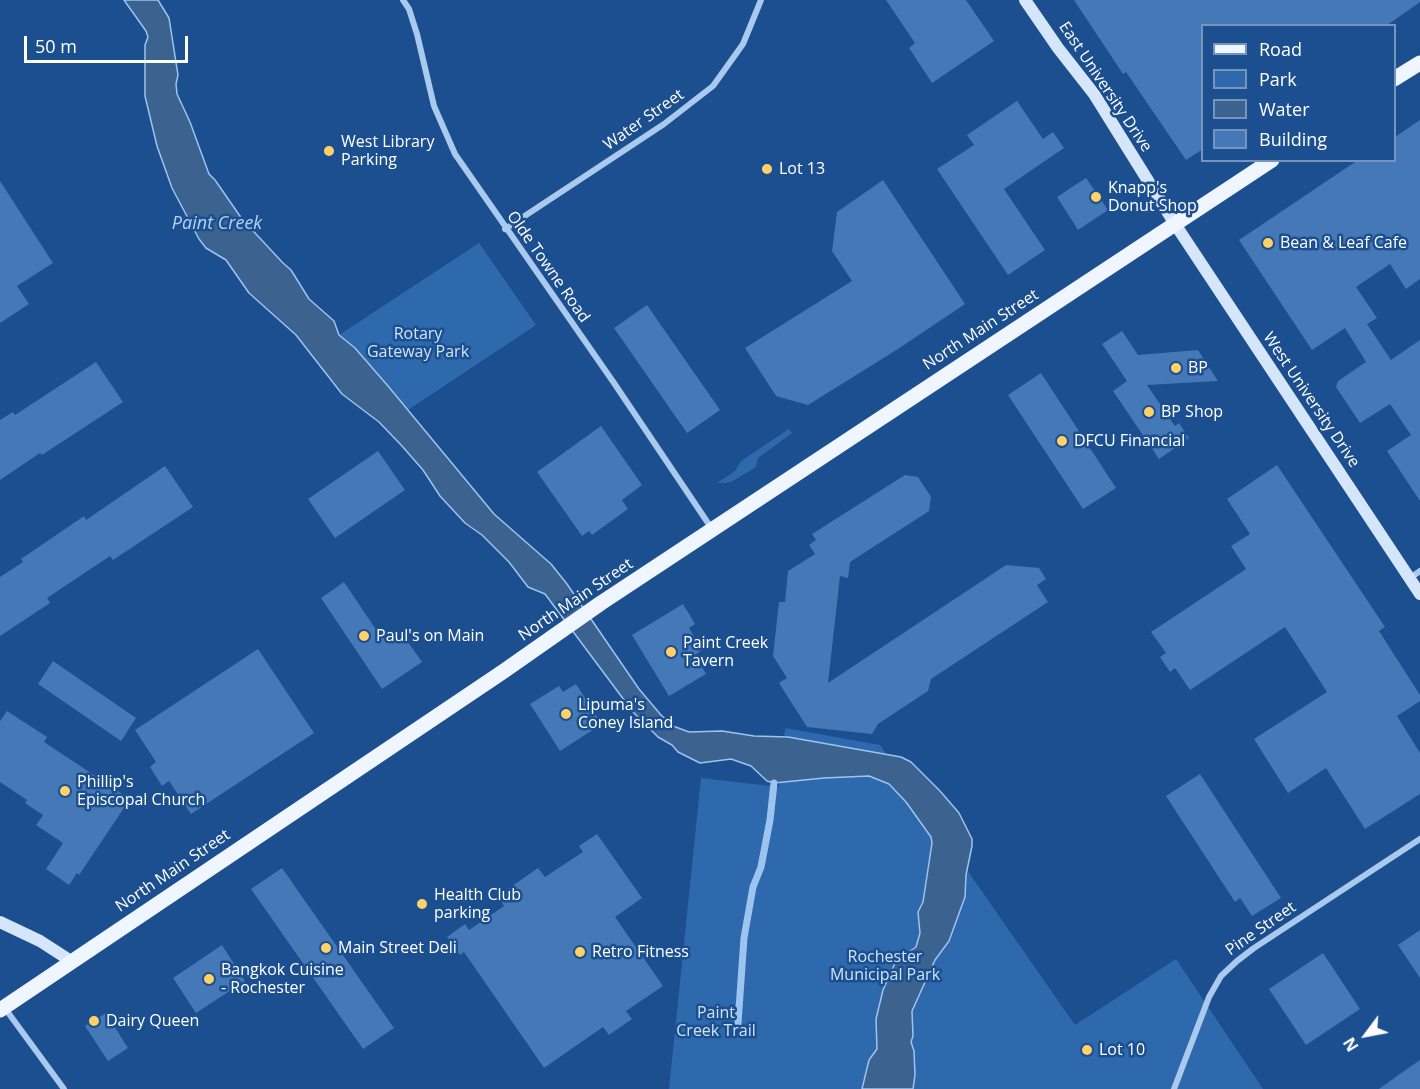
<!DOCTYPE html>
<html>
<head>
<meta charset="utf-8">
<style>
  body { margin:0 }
  #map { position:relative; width:1420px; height:1089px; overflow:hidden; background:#1b4f8f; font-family:"Open Sans",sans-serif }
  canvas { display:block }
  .legend { position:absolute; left:1201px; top:24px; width:195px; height:138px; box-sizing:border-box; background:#1b4f8f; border:2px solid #7695bc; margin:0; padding:8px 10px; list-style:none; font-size:18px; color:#fff }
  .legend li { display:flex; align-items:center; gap:12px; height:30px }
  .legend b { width:30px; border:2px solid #7695bc }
  .north { position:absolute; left:1336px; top:1005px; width:60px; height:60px; -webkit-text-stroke:4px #1b4f8f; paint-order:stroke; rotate:238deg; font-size:16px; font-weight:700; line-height:24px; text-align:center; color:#fff }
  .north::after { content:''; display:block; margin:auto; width:21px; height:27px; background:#fff; clip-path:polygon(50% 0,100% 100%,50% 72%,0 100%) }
  .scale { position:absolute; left:24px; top:36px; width:164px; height:27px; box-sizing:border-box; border:3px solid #fff; border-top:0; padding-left:8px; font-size:18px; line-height:21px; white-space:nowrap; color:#fff; -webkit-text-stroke:4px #1b4f8f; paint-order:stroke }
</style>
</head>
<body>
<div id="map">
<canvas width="1420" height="1089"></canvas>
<ul class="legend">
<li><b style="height:8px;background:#f0f6ff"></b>Road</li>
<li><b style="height:16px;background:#2e69ad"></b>Park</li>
<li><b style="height:16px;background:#3c6290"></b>Water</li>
<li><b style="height:16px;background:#4478b7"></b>Building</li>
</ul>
<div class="north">N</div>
<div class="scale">50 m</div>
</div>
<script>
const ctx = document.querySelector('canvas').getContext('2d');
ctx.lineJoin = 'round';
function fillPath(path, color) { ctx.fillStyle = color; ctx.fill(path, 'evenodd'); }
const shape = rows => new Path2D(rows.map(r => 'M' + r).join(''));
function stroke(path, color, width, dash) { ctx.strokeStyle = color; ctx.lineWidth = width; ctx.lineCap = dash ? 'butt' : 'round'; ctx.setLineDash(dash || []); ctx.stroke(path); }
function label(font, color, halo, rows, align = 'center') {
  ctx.font = font + ' "Open Sans",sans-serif'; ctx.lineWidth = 5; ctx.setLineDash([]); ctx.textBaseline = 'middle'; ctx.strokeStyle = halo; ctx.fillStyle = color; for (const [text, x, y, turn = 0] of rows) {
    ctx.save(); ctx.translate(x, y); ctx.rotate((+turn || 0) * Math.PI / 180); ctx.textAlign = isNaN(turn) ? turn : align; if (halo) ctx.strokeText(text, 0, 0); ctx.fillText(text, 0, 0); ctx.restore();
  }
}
const green = shape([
  [479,243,536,325,408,410,355,348,339,335],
  [789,429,792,433,758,458,756,467,733,481,726,483,717,483,735,471,741,461],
  [785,728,880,745,1075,1025,1176,959,1263,1089,669,1089,701,778,779,787]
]);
const water = shape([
  [124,0,158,0,169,18,178,75,176,84,177,94,190,122,209,174,215,180,242,219,283,263,291,270,309,299,334,321,339,335,355,348,388,386,494,514,551,564,567,584,639,689,661,715,673,726,689,732,722,731,754,736,788,737,901,757,911,762,940,791,959,813,972,839,972,846,966,875,965,897,949,941,935,960,912,1011,913,1036,911,1042,914,1051,915,1075,913,1089,862,1089,869,1060,877,1049,876,1019,883,990,896,961,916,947,920,933,918,912,923,902,932,843,931,837,906,802,889,784,869,776,824,778,774,783,767,781,751,766,731,759,700,763,678,752,672,745,658,737,633,712,545,594,528,587,509,562,482,535,465,523,440,496,423,470,402,446,379,422,342,394,296,335,249,293,226,260,206,248,199,239,172,188,157,146,145,96,145,45,148,37,146,31,124,0]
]);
const stream = shape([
  [738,1023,744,938,753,887,761,867,770,820,774,783]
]);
const building = shape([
  [886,0,966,0,994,41,932,83,909,48,915,43],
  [1074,0,1420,0,1420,2,1386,26,1203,26,1203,149,1186,160,1126,72,1123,74],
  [1017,101,1043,139,1053,132,1064,148,1004,189,1045,250,1008,275,937,169,974,145,967,135],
  [1420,120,1420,279,1406,289,1390,264,1356,287,1377,318,1367,324,1391,360,1420,340,1420,501,1387,451,1411,435,1390,404,1360,423,1336,387,1338,381,1366,362,1345,328,1312,350,1239,240,1358,160,1395,160,1395,137],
  [1086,178,1108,210,1078,230,1057,197],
  [883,180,965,304,898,349,808,405,776,396,745,348,852,281,832,251,837,212],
  [0,181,53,263,17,286,29,304,0,323],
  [647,305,720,410,687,433,614,328],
  [1122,331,1138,355,1198,350,1218,381,1147,385,1175,426,1179,423,1189,438,1159,459,1113,391,1127,381,1102,344],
  [96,362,123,402,42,455,40,453,0,480,0,420,13,412,15,415],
  [1041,373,1116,488,1083,509,1008,395],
  [601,426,642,485,622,500,628,509,592,535,589,531,582,536,537,472],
  [378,451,405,490,335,538,308,499],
  [1277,465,1385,627,1379,631,1420,695,1420,701,1397,716,1420,753,1420,794,1365,829,1326,768,1288,793,1254,739,1327,692,1285,627,1190,690,1175,668,1170,672,1160,657,1166,653,1151,632,1246,569,1231,546,1250,534,1227,499],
  [165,466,193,507,113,560,110,556,47,598,50,603,0,636,0,577,23,562,21,559,84,516,86,520],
  [905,475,918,477,931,497,929,511,850,562,848,578,840,576,828,683,1006,565,1039,568,1046,579,1037,585,1048,602,931,679,928,691,878,724,872,734,807,727,779,683,787,678,773,656,779,602,785,602,788,571,815,554,809,545,816,540,812,534],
  [344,582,381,637,389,631,395,640,403,635,422,662,382,689,321,598],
  [683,604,695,624,689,628,702,650,695,655,706,674,669,696,632,635],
  [258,649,314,733,191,814,169,781,162,786,150,767,156,762,135,730],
  [53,661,136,718,121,741,38,684],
  [576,684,602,724,560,751,530,704,559,686,563,692],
  [7,711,47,737,44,742,130,799,79,875,77,873,69,885,46,869,63,843,36,825,43,815,25,803,27,800,0,782,0,721],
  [1200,774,1281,898,1252,916,1240,898,1235,902,1166,796],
  [597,834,642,898,615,917,663,986,626,1011,632,1019,609,1035,603,1027,544,1068,464,952,460,955,447,937,465,924,469,930,504,906,498,896,538,868,545,877,583,852,579,846],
  [282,868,394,1028,363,1049,251,889],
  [1420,930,1420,978,1398,945],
  [222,945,245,981,196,1013,173,978],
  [1323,953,1360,1009,1306,1045,1269,989],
  [106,1013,128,1048,108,1061,85,1026],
  [1420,1060,1420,1089,1379,1089,1397,1076]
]);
const street = shape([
  [403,0,409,9,417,34,434,106,455,154,614,383,712,529],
  [505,229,664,124,713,86,743,44,761,0],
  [1410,578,1420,571],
  [4,1007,64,1089],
  [1174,1089,1209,997,1221,976,1237,961,1254,948,1420,839]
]);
const secondary = shape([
  [1025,0,1058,48,1094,94,1175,224,1420,594],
  [0,922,40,941,71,961]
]);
const primary = shape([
  [1394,79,1420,63],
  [0,1010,504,671,601,603,1272,160]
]);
const markers = [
  [329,151,6,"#ffd166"],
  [767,169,6,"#ffd166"],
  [1096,197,6,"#ffd166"],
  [1268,243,6,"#ffd166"],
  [1176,368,6,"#ffd166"],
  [1149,412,6,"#ffd166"],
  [1062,441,6,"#ffd166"],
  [364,636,6,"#ffd166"],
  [671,652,6,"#ffd166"],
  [566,714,6,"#ffd166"],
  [65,791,6,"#ffd166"],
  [422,904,6,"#ffd166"],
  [326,948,6,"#ffd166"],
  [580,952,6,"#ffd166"],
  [209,979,6,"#ffd166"],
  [94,1021,6,"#ffd166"],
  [1087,1050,6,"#ffd166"]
];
const streetNames = [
  ["East University Drive",1105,87,56],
  ["Water Street",644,120,-35],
  ["Olde Towne Road",548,267,55],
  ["North Main Street",981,330,-33],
  ["West University Drive",1311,400,56],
  ["North Main Street",576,600,-34],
  ["North Main Street",173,871,-34],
  ["Pine Street",1261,929,-35]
];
const poiNames = [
  ["West Library",341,142],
  ["Parking",341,160],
  ["Lot 13",779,169],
  ["Knapp's",1108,188],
  ["Donut Shop",1108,206],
  ["Bean & Leaf Cafe",1280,243],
  ["BP",1188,368],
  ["BP Shop",1161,412],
  ["DFCU Financial",1074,441],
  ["Paul's on Main",376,636],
  ["Paint Creek",683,643],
  ["Tavern",683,661],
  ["Lipuma's",578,705],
  ["Coney Island",578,723],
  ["Phillip's",77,782],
  ["Episcopal Church",77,800],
  ["Health Club",434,895],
  ["parking",434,913],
  ["Main Street Deli",338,948],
  ["Retro Fitness",592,952],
  ["Bangkok Cuisine",221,970],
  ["- Rochester",221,988],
  ["Dairy Queen",106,1021],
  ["Lot 10",1099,1050]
];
const parkNames = [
  ["Rotary",418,334],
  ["Gateway Park",418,352],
  ["Rochester",885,957],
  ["Municipal Park",885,975],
  ["Paint",716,1013],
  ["Creek Trail",716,1031]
];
const waterNames = [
  ["Paint Creek",217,224]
];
fillPath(green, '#2e69ad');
fillPath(water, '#3c6290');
stroke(water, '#9cc4f0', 1.5);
stroke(stream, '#9cc4f0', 7);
fillPath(building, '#4478b7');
stroke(street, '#a9c9ee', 6);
stroke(secondary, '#d6e6fa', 12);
stroke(primary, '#f0f6ff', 15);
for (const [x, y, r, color] of markers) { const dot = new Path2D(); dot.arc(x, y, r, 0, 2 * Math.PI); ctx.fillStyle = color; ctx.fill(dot); stroke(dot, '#1b4f8f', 2); }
label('16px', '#fff', '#1b4f8f', streetNames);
label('16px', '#fff', '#1b4f8f', poiNames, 'left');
label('16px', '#cfe3fa', '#1b4f8f', parkNames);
label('italic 18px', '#b5d3f5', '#1b4f8f', waterNames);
</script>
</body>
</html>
